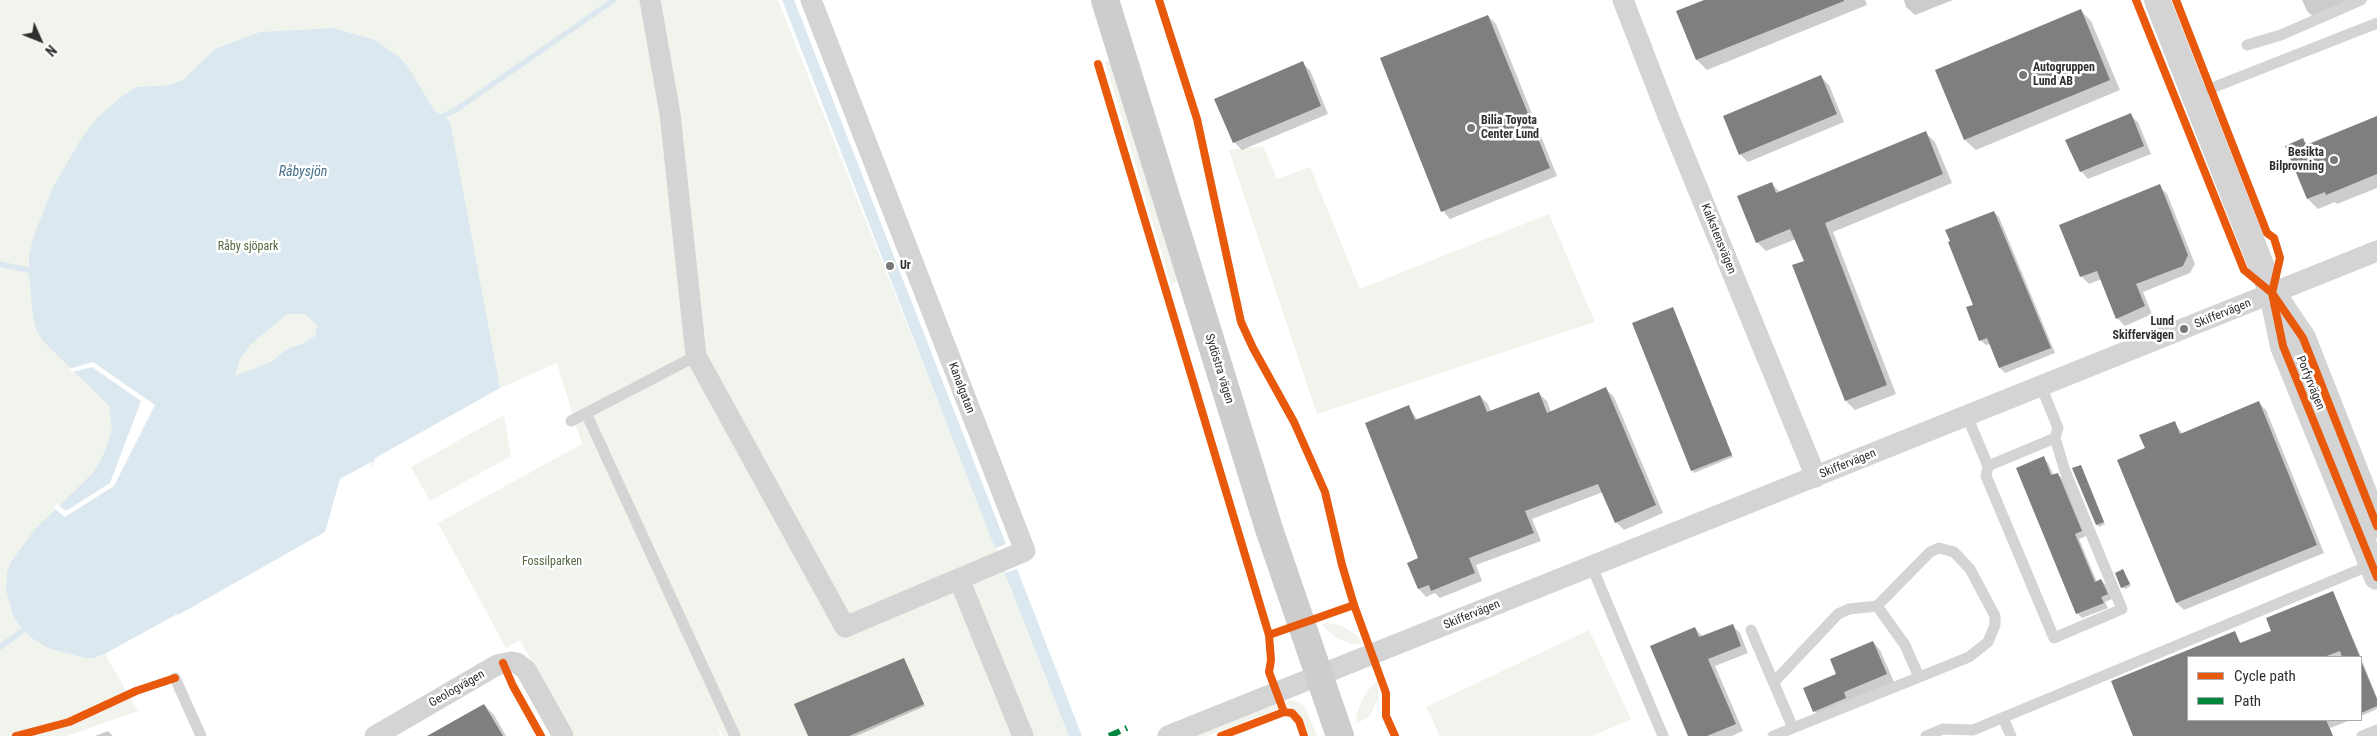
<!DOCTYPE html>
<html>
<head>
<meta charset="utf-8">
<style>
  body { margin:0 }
  #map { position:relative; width:2377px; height:736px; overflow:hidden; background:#fff; font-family:"Roboto Condensed",sans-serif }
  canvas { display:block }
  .legend { position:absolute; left:2187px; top:656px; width:175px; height:65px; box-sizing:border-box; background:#fff; border:1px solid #acacac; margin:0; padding:6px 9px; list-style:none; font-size:15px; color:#2f2f2f }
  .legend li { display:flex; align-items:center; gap:10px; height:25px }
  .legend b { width:25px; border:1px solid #acacac }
  .north { position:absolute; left:15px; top:15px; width:50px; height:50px; -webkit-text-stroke:4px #fff; paint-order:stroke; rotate:134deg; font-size:14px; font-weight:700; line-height:20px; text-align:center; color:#2f2f2f }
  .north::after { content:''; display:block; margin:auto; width:18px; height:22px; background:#2f2f2f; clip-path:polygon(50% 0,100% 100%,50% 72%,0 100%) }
</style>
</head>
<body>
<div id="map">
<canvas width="2377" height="736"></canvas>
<ul class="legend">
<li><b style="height:6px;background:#e8590c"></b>Cycle path</li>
<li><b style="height:6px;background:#00873e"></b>Path</li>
</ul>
<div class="north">N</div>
</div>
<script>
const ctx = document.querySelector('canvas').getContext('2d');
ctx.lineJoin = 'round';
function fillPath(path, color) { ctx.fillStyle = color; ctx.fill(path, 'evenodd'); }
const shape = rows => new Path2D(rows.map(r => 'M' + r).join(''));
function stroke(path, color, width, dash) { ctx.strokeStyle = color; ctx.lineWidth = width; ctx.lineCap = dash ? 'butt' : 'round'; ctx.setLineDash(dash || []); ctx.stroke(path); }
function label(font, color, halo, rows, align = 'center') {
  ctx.font = font + ' "Roboto Condensed",sans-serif'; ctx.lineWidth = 5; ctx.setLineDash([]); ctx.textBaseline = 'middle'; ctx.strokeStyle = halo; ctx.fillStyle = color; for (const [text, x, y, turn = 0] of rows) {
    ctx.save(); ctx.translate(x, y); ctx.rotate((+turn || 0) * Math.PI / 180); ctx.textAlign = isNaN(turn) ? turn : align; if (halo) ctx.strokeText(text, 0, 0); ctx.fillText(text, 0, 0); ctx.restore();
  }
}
const green = shape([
  [0,0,778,0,1050,683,1078,736,723,736,716,723,721,736,573,736,520,640,506,648,438,523,582,444,557,363,500,388,375,458,372,467,352,478,180,619,177,614,105,654,138,711,67,736,0,736],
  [1111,60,1179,281,1171,284,1105,62],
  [1263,146,1277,179,1310,167,1360,289,1549,214,1595,322,1317,414,1229,150],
  [504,415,511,456,430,501,411,467],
  [1327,623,1341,625,1358,636,1362,644,1351,644,1335,637,1322,625],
  [1589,630,1631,719,1593,736,1440,736,1426,707],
  [1378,680,1378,698,1370,716,1356,724,1357,714,1361,702,1367,691],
  [1293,700,1304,705,1317,736,1310,736,1302,718,1288,706,1287,701],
  [1276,704,1278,709,1207,736,1192,736]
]);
const water = shape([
  [782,0,794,0,1006,544,995,548],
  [333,28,375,40,399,57,408,67,434,110,450,121,500,388,375,458,372,467,352,478,338,531,180,619,177,614,104,654,93,658,85,658,48,648,30,637,14,618,6,590,7,572,11,562,35,529,92,474,102,458,112,431,109,406,43,341,37,332,33,317,29,275,29,255,33,238,53,187,80,141,97,118,121,97,136,87,169,85,183,80,215,49,260,32],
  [287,314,304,314,317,325,315,336,302,344,287,349,271,362,235,376,240,359,250,345],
  [1017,569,1082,736,1069,736,1005,573]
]);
const pier = shape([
  [93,362,155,405,114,486,65,517,54,508,57,504,66,511,110,483,141,401,92,367,72,372,69,369],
  [373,461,371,470,352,480,339,533,181,621,178,615,325,532,340,479]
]);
const shadow = shape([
  [1707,0,1865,0,1867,5,1707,70,1697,60,1678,12],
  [1904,0,1953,0,1915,15,1906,7],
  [2302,0,2368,0,2317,21,2307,11],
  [2081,11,2091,21,2120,90,1976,150,1965,140,1937,71],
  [1488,16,1496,24,1557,176,1450,219,1443,211],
  [1302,63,1310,70,1328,114,1242,150,1234,142],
  [1821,77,1829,85,1844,122,1748,162,1740,154],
  [2130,115,2138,122,2151,154,2088,179,2081,171],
  [2377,117,2377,188,2337,204,2335,202,2318,209,2308,199,2303,140,2308,145],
  [1925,132,1935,142,1952,183,1833,232,1896,394,1855,410,1846,401,1805,261,1796,239,1766,251,1757,242,1771,183,1780,192],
  [2159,186,2167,194,2195,264,2190,273,2143,292,2152,314,2125,326,2117,318,2102,279,2089,284,2082,277,2061,225],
  [1994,212,1999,217,2055,353,2005,373,2000,368,1990,344,1986,345,1980,340,1975,305],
  [1673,308,1733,457,1694,473,1692,470],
  [1606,389,1614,397,1663,513,1624,530,1616,522,1603,492,1532,519,1541,541,1476,565,1482,581,1440,598,1435,593,1426,597,1419,589,1420,559,1408,407,1418,420,1480,396,1488,404,1491,412,1539,394,1547,401,1551,412],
  [2259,403,2266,410,2324,553,2184,610,2177,603,2146,449,2174,423,2183,434],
  [2043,458,2048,463,2054,476,2057,474,2063,479,2086,536,2079,539,2097,582,2101,580,2106,585,2112,599,2105,602,2108,608,2082,618,2077,613],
  [2081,466,2105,524,2099,527,2097,525],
  [2123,571,2131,586,2125,589,2122,587],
  [2333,593,2361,657,2188,657,2188,720,2351,720,2330,728,2333,736,2134,736,2113,682,2234,633,2241,644,2273,632],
  [1732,625,1740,633,1748,653,1715,666,1743,731,1732,736,1689,736,1695,628,1703,637],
  [1873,642,1880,650,1894,682,1822,719,1814,711,1838,675],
  [2361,658,2377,698,2377,709,2361,716],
  [904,659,925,706,856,736,809,736],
  [484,705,494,715,506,736,430,736],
  [108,731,113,736,95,736]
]);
const stream = shape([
  [438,119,457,109,614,0],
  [0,264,36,272],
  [0,647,29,626]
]);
const building = shape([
  [1704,0,1844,0,1844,1,1696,60,1676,11],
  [2081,9,2110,80,1964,140,1935,70],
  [1488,15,1550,168,1441,212,1380,58],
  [1303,61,1321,106,1233,143,1214,99],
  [1821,75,1837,114,1739,155,1723,116],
  [2131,113,2144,146,2080,172,2065,140],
  [2377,116,2377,174,2326,195,2325,192,2307,199,2285,146,2303,138,2306,145],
  [1926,131,1943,174,1825,223,1887,385,1845,401,1792,265,1804,261,1790,229,1756,243,1737,196,1772,182,1776,193],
  [2160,184,2188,255,2183,266,2136,284,2145,306,2116,319,2097,271,2080,277,2059,225],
  [1994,211,2051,348,1999,368,1987,338,1979,341,1966,307,1973,305,1948,242,1950,241,1945,230],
  [1673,307,1732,455,1691,471,1632,323],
  [1606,387,1656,505,1615,523,1598,484,1525,511,1534,533,1469,558,1475,573,1431,591,1429,585,1418,589,1407,563,1418,558,1365,423,1409,405,1415,420,1480,395,1487,412,1539,392,1547,413],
  [2259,401,2317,545,2176,603,2117,460,2145,448,2139,435,2175,421,2180,434],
  [2044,456,2051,475,2058,473,2082,531,2075,534,2095,582,2101,579,2108,594,2101,597,2104,603,2076,614,2016,468],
  [2081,465,2104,522,2096,525,2072,468],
  [2123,569,2130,584,2121,588,2115,573],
  [2333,591,2360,657,2342,657,2340,651,2324,657,2188,657,2188,720,2326,720,2333,736,2133,736,2111,681,2235,631,2240,643,2271,631,2266,618],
  [1733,624,1741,646,1708,659,1736,724,1707,736,1688,736,1650,646,1695,627,1699,637],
  [1873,641,1887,674,1844,692,1846,698,1813,712,1803,688,1836,674,1830,659],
  [904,658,924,704,849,736,808,736,794,704],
  [2361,661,2377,699,2377,706,2361,713],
  [484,704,503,736,427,736]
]);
const service = shape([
  [2247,45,2281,35,2361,0],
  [2194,95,2377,23],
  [586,413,735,736],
  [1967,416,1988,466,1986,476,2054,638,2122,609,2065,471,2055,438,2058,428,2041,386],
  [571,421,696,356],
  [1988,466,2055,438],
  [1592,567,1663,736],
  [1877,606,1905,645,1919,677],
  [1751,630,1793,728,1773,736],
  [175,678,201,736],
  [1774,682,1838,614,1849,609,1877,606,1930,552,1939,548,1954,552,1970,569,1995,616,1995,625,1988,642,1969,657,1793,728],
  [2003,718,2011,736],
  [1926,736,1943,729,1973,730,2373,564],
  [2362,736,2377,730]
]);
const minor = shape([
  [650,0,670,114,696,356,845,627,1025,551,811,0],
  [1623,0,1668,116,1816,477],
  [959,579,1023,736],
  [375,736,497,665,511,662,517,663,526,670,563,736],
  [1168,736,2377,251]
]);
const tertiary = shape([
  [2157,0,2272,293,2283,346,2377,577],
  [2280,304,2303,338,2377,526]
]);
const secondary = shape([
  [1105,0,1269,529,1340,736]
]);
const quiet = shape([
  [1109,736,1127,728]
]);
const cycleway = shape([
  [1159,0,1197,119,1241,322,1253,348,1294,422,1325,492,1342,565,1354,605,1386,693,1386,716,1395,736],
  [2136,0,2244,270,2272,293,2303,338,2377,526],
  [2176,0,2267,233,2274,238,2280,258,2272,293,2283,346,2377,577],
  [1098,64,1269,635],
  [503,663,513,686,541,736],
  [1284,712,1269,672,1271,660,1269,635,1354,605],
  [16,736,69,722,136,691,175,678],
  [1221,736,1284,712,1292,713,1299,721,1304,736]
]);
const markers = [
  [2023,75,5,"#787878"],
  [1471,128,5,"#787878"],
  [2334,160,5,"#787878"],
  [890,266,5,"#787878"],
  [2184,329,5,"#787878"]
];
const poiNames = [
  ["Autogruppen",2033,68],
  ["Lund AB",2033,82],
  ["Bilia Toyota",1481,121],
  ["Center Lund",1481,135],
  ["Besikta",2324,153,"right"],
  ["Bilprovning",2324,167,"right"],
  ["Ur",900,266],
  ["Lund",2174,322,"right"],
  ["Skiffervägen",2174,336,"right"]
];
const streetNames = [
  ["Kalkstensvägen",1718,239,68],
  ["Skiffervägen",2223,314,-22],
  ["Sydöstra vägen",1219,369,73],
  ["Porfyrvägen",2310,383,68],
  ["Kanalgatan",961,388,69],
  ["Skiffervägen",1848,464,-22],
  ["Skiffervägen",1472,615,-22],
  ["Geologvägen",457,689,-30]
];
const parkNames = [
  ["Råby sjöpark",248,247],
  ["Fossilparken",552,562]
];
const waterNames = [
  ["Råbysjön",303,172]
];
fillPath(green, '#f1f4ed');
fillPath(water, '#dce8f0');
fillPath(pier, '#fff');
fillPath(shadow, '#0003');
stroke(stream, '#dce8f0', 5.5);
fillPath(building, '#7f7f7f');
stroke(service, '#d4d4d4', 11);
stroke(minor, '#d4d4d4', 21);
stroke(tertiary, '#d4d4d4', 26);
stroke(secondary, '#cdcdcd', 28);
stroke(quiet, '#00873e', 6, [12, 6]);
stroke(cycleway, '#e8590c', 8);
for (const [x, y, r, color] of markers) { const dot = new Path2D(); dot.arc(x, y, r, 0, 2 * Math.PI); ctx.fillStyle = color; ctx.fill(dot); stroke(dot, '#fff', 2); }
label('bold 12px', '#2f2f2f', '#fff', poiNames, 'left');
label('12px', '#2f2f2f', '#fff', streetNames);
label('12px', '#536741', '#fff', parkNames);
label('italic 14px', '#456f8a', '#fff', waterNames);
</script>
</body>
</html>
